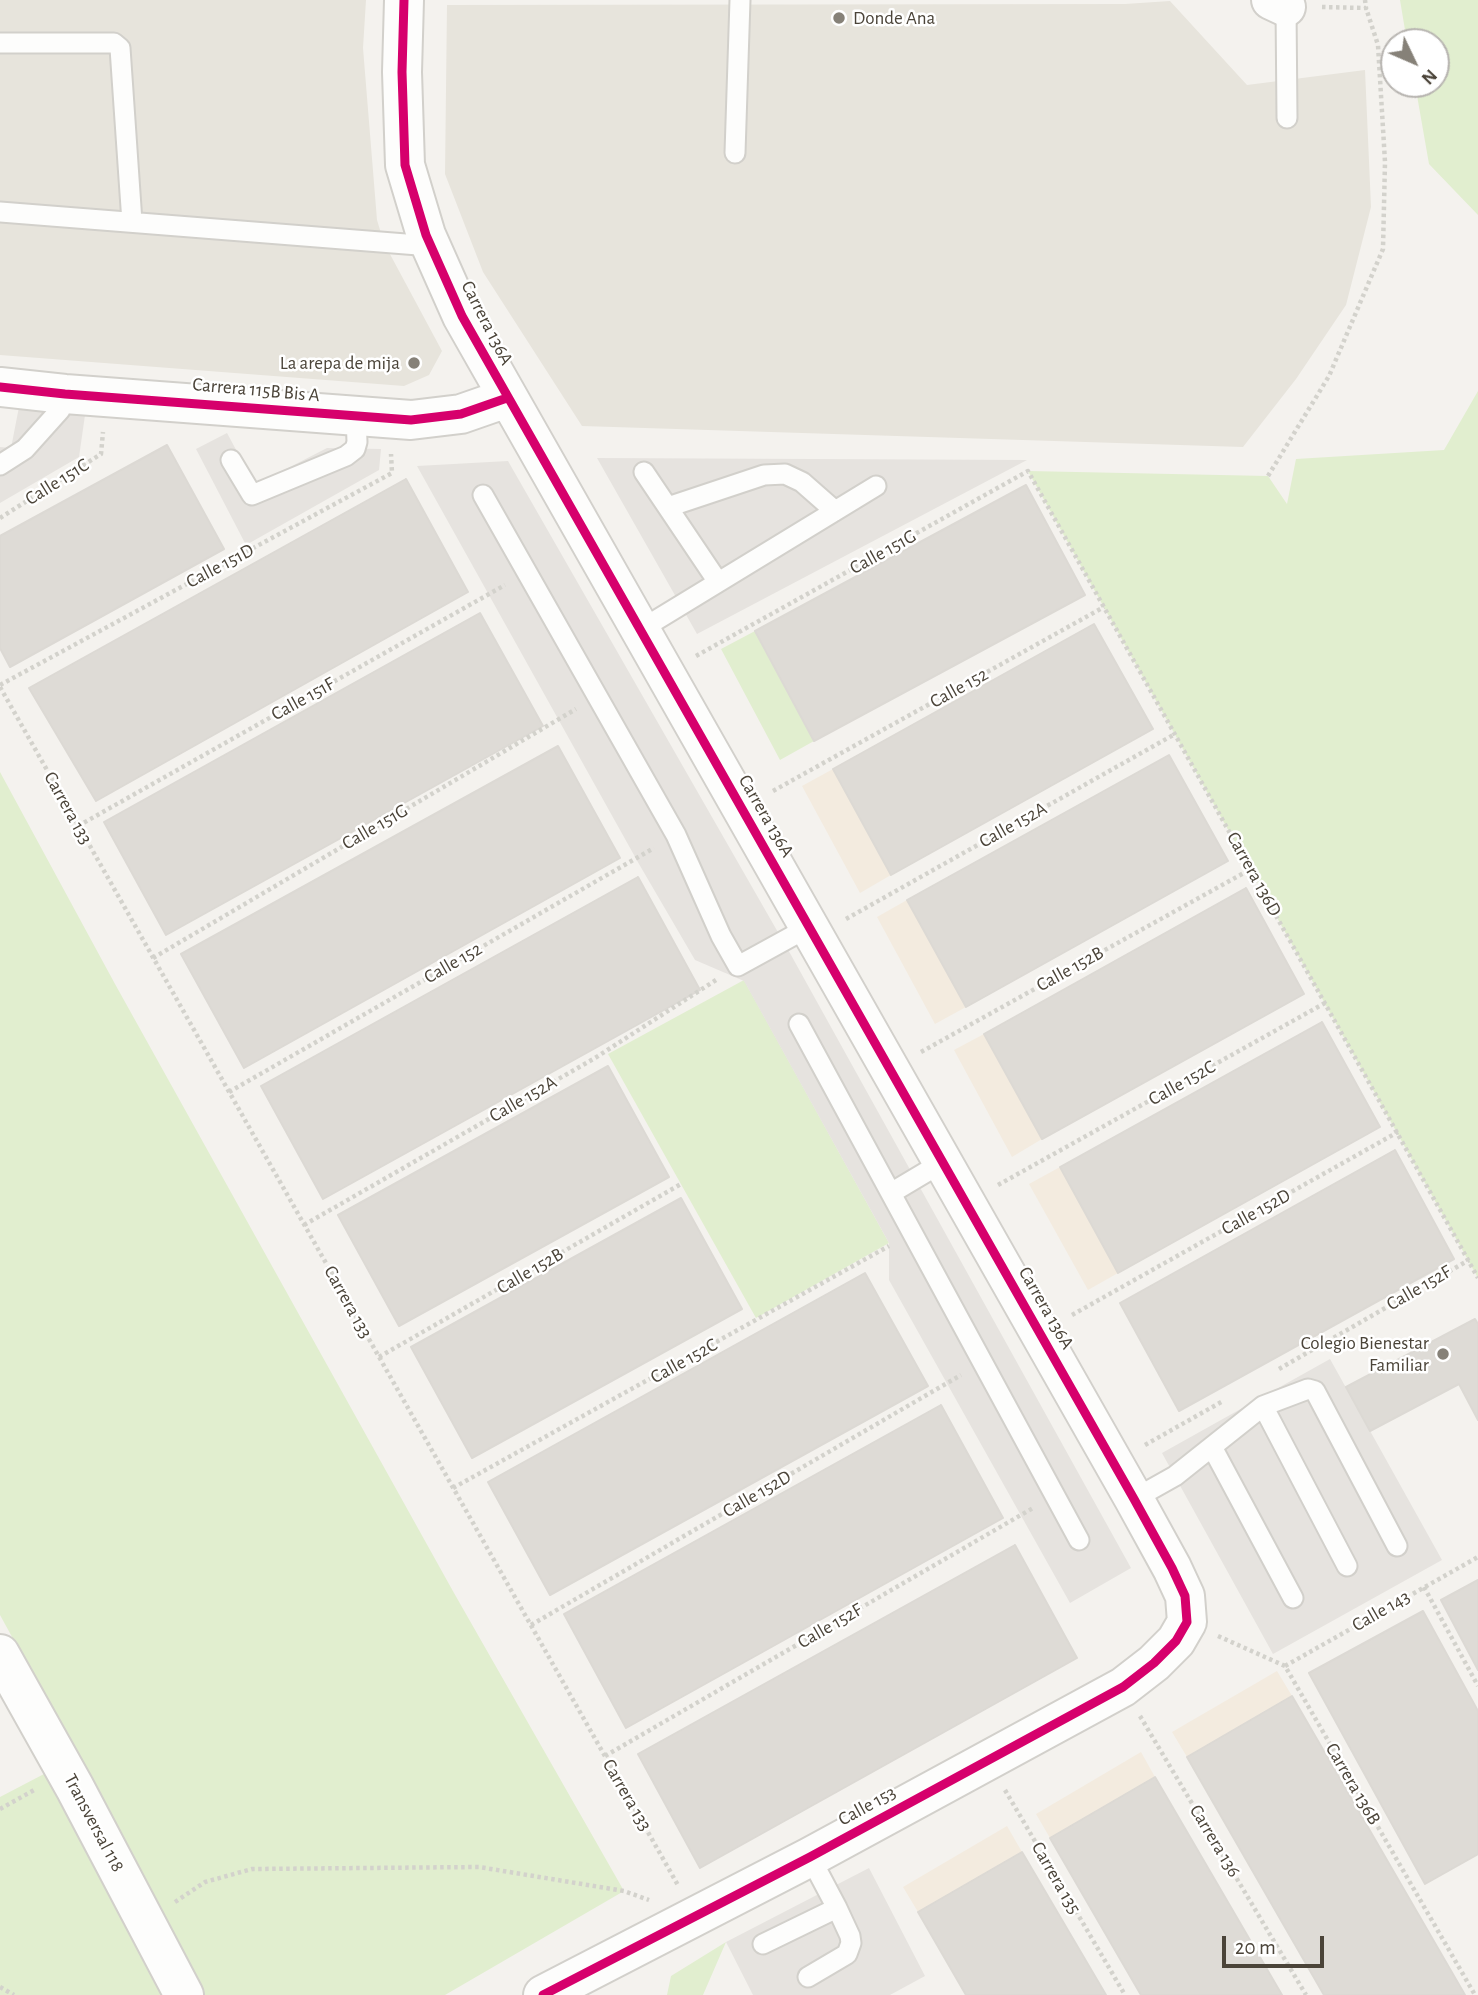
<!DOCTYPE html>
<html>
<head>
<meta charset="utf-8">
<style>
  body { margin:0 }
  #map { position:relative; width:1478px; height:1995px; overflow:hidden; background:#f4f2ee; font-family:"Alegreya Sans",sans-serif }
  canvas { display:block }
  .north { position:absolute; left:1380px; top:28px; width:70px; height:70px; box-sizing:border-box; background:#fff; border:2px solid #b7b4b0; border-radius:50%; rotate:134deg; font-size:19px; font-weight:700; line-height:28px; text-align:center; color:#4b4439 }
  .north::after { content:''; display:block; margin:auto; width:24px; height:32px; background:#868178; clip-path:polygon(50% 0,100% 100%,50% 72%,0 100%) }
  .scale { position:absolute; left:1222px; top:1936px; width:102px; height:32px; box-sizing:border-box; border:4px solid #4b4439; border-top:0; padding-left:9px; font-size:21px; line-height:24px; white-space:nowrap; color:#4b4439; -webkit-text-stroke:5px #fff; paint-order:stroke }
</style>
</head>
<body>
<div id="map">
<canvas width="1478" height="1995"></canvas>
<div class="north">N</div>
<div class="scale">20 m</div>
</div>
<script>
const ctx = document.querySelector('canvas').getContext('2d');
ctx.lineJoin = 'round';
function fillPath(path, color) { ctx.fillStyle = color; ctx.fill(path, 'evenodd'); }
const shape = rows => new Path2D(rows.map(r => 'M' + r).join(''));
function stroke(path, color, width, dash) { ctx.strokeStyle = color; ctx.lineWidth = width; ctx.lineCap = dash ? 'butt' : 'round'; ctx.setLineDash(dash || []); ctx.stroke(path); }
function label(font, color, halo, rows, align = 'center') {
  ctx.font = font + ' "Alegreya Sans",sans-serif'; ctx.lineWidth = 5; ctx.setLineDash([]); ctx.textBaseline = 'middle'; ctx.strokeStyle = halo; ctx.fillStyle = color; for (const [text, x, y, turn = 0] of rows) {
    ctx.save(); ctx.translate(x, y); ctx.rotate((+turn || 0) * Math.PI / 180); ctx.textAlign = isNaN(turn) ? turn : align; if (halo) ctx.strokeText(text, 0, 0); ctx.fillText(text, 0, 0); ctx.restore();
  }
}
const residential = shape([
  [0,0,366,0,363,48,377,220,384,243,442,351,429,375,404,386,0,355],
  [1170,1,1247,85,1365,70,1371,207,1346,305,1296,379,1243,447,582,426,483,272,445,174,447,5,1125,4]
]);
const commercial = shape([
  [833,769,891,875,860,893,802,786],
  [907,900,966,1007,935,1024,877,917],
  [984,1034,1042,1139,1012,1157,954,1050],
  [1060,1167,1118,1273,1088,1290,1029,1184],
  [1277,1671,1292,1696,1187,1757,1172,1732],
  [1141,1752,1155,1777,1050,1838,1036,1814],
  [1007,1826,1022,1852,918,1912,903,1887]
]);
const green = shape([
  [1400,0,1478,0,1478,215,1429,164,1415,84,1436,84,1436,42,1407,42],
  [1478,391,1478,1278,1028,471,1268,476,1287,504,1296,459,1444,450],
  [755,631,814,741,780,760,721,649],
  [0,772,115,984,454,1593,624,1891,445,1995,201,1995,67,1737,0,1615],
  [744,980,889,1243,756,1318,608,1054],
  [44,1774,166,1995,0,1995,0,1797],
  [726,1942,703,1995,667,1995,671,1976]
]);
const parking = shape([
  [19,407,60,410,85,415,79,457,0,503,0,447,11,448],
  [227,433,255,485,327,448,381,449,379,470,246,545,196,449],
  [597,458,1027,460,697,634],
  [508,461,791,955,1131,1568,1070,1603,889,1280,889,1243,744,981,695,960,639,864,417,466],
  [1330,1359,1442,1560,1273,1654,1162,1453],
  [869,1868,925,1976,890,1995,753,1995,726,1942]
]);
const building = shape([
  [167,445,224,549,10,667,0,648,0,536,167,445],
  [406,479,468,592,96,801,29,688,406,479],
  [1026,485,1085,595,814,741,755,631,1026,485],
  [480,613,543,726,166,935,104,822,480,613],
  [1094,624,1153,729,891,875,833,769,1094,624],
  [558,746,620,858,244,1068,181,954,558,746],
  [1169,755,1228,861,966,1007,907,900,1169,755],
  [638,877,700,990,323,1199,261,1086,638,877],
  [1246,888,1304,994,1042,1139,984,1034,1246,888],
  [1322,1022,1380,1127,1118,1273,1060,1167,1322,1022],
  [608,1066,669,1177,399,1326,338,1215,608,1066],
  [1395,1150,1454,1259,1179,1411,1120,1303,1395,1150],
  [681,1198,742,1309,472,1458,411,1347,681,1198],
  [865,1273,928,1386,550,1595,488,1482,865,1273],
  [1475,1319,1478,1324,1478,1420,1459,1384,1370,1431,1346,1387,1475,1319],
  [941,1405,1003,1518,626,1728,564,1614,941,1405],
  [1015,1545,1077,1658,700,1868,638,1754,1015,1545],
  [1478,1580,1478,1670,1441,1600,1478,1580],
  [1423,1611,1478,1711,1478,1854,1425,1884,1309,1673,1423,1611],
  [1292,1696,1465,1995,1324,1995,1187,1757,1292,1696],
  [1155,1777,1282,1995,1141,1995,1050,1838,1155,1777],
  [1022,1852,1106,1995,966,1995,918,1912,1022,1852]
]);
const path = shape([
  [1322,7,1366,8,1365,0],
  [1268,476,1329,376,1383,249,1385,162,1378,45,1366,8],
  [0,518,101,454,103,432],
  [696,656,1028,471,1478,1278],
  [0,685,392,473,391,454],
  [0,687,679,1887],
  [773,791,1104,607],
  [78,826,505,585],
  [846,919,1175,734],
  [153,958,576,709],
  [921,1052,1251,869],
  [229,1092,654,848],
  [998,1185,1325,1003],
  [304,1225,595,1058,716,980],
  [1072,1315,1398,1132],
  [379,1357,681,1184],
  [1279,1369,1469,1260],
  [1145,1445,1223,1401],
  [453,1488,889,1246],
  [1424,1587,1478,1686],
  [531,1625,961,1375],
  [1218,1636,1285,1666,1475,1995],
  [1285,1666,1478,1557],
  [1140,1716,1306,1995],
  [605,1756,1033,1508],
  [1005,1790,1125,1995],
  [0,1809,36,1789],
  [175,1902,205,1882,252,1869,479,1867,624,1891,649,1900],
  [0,1987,14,1995]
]);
const lane = shape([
  [1286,7,1287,118],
  [0,43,114,43,120,48,132,222],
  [735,153,740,0],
  [0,212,431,246],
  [231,460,252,495,346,456,355,449,357,442,356,416],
  [0,465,25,449,60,410,65,394],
  [644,472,718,582],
  [483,495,676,835,721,936,738,966,809,927],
  [668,507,764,475,785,474,802,482,835,511],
  [640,630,876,486],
  [799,1024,1079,1540],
  [891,1193,943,1162],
  [1263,1406,1347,1566],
  [1212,1447,1293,1598],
  [1134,1499,1175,1476,1263,1406,1308,1389,1315,1391,1397,1546],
  [763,1944,837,1908],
  [808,1977,847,1954,851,1943,850,1936,837,1908,810,1857]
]);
const street = shape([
  [404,0,402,72,405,165,426,235,462,316,1134,1499,1172,1568,1185,1596,1187,1622,1176,1641,1154,1663,1123,1687,810,1857,543,1995],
  [1271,0,1286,7],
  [0,387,65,394,411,420,461,414,507,398],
  [0,1654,75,1788,184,1995]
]);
const cycleway = shape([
  [404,0,402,72,405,165,426,235,462,316,1134,1499,1172,1568,1185,1596,1187,1622,1176,1641,1154,1663,1123,1687,810,1857,543,1995],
  [0,387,65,394,411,420,461,414,507,398]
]);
const markers = [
  [839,18,7,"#868178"],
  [414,363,7,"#868178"],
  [1443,1354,7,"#868178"]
];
const poiNames = [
  ["Donde Ana",853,18,"left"],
  ["La arepa de mija",400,363],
  ["Colegio Bienestar",1429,1343],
  ["Familiar",1429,1365]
];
const streetNames = [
  ["Carrera 136A",487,323,63],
  ["Carrera 115B Bis A",256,390,5],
  ["Calle 151C",57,482,-32],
  ["Calle 151G",883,552,-29],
  ["Calle 151D",220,566,-28],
  ["Calle 152",959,688,-29],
  ["Calle 151F",303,699,-29],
  ["Carrera 133",68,808,61],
  ["Carrera 136A",766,816,60],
  ["Calle 152A",1013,825,-29],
  ["Calle 151G",375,827,-30],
  ["Carrera 136D",1254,874,61],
  ["Calle 152",453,963,-30],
  ["Calle 152B",1070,969,-29],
  ["Calle 152C",1182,1083,-29],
  ["Calle 152A",523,1099,-30],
  ["Calle 152D",1256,1212,-29],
  ["Calle 152B",530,1271,-30],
  ["Calle 152F",1419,1288,-30],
  ["Carrera 133",348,1302,61],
  ["Carrera 136A",1046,1308,60],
  ["Calle 152C",684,1361,-29],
  ["Calle 152D",757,1494,-30],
  ["Calle 143",1381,1611,-30],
  ["Calle 152F",830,1626,-30],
  ["Carrera 136B",1353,1784,60],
  ["Carrera 133",627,1795,60],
  ["Calle 153",867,1806,-29],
  ["Transversal 118",94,1823,62],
  ["Carrera 136",1215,1841,59],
  ["Carrera 135",1056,1878,60]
];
fillPath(residential, '#e7e4dc');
fillPath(commercial, '#f3ebdf');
fillPath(green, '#e1eecf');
fillPath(parking, '#e6e3df');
fillPath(building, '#dedbd6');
stroke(building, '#dcd9d4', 2);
stroke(lane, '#d2d0cb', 23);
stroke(street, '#d2d0cb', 42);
stroke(path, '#d3d2cc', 4.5, [3.5, 3.5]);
stroke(lane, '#fdfdfc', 19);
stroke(street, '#fdfdfc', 38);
stroke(cycleway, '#d6006c', 9);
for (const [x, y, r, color] of markers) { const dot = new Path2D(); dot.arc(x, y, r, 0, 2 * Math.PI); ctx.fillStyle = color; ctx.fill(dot); stroke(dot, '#fff', 2.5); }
label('19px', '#4b4439', '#fff', poiNames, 'right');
label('19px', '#4b4439', '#fff', streetNames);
</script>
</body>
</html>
